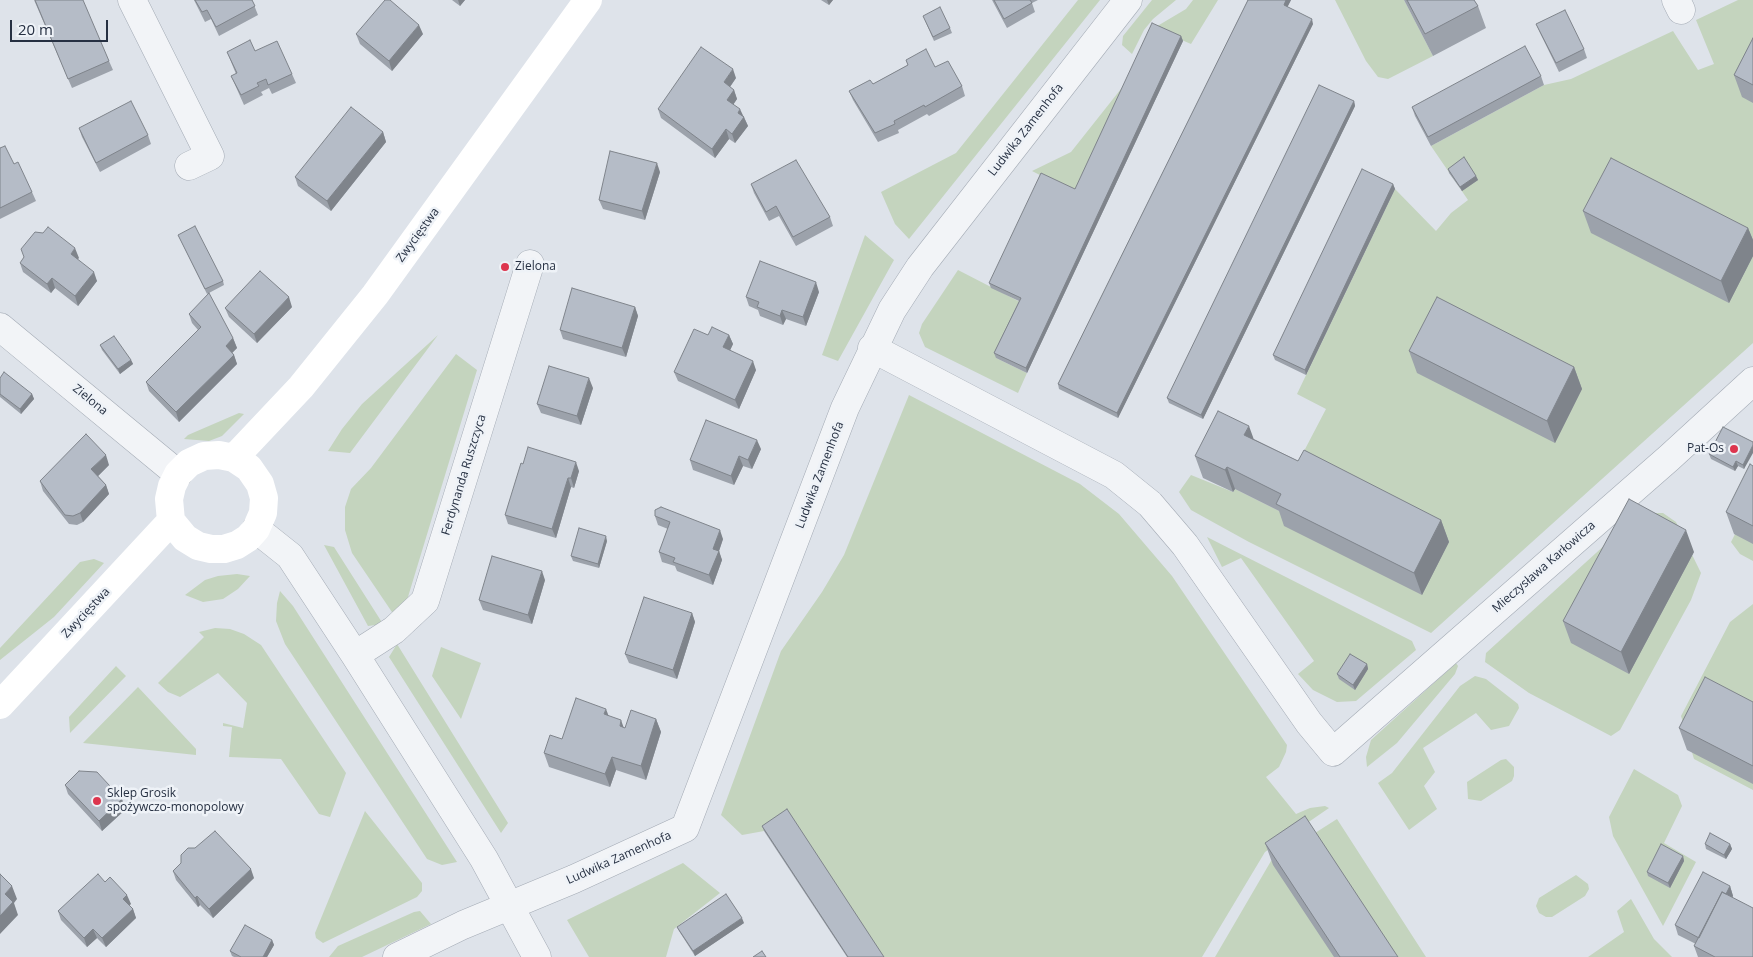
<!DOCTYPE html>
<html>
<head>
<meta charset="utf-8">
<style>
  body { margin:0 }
  #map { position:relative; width:1753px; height:957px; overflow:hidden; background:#dee3ea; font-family:"Open Sans",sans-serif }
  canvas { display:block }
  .scale { position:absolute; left:10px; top:20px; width:98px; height:22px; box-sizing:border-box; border:2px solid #263042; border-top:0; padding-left:6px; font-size:15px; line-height:18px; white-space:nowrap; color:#263042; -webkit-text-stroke:4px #eef2f7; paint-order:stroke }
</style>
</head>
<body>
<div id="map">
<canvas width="1753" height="957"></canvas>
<div class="scale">20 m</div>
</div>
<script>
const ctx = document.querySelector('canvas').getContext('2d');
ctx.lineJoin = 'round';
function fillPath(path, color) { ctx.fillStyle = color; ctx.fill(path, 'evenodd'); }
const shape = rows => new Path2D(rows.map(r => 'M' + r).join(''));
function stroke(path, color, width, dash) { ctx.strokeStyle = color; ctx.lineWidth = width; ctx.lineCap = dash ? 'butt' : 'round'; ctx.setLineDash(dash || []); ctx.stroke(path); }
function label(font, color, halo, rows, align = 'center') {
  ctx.font = font + ' "Open Sans",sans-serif'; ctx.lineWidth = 5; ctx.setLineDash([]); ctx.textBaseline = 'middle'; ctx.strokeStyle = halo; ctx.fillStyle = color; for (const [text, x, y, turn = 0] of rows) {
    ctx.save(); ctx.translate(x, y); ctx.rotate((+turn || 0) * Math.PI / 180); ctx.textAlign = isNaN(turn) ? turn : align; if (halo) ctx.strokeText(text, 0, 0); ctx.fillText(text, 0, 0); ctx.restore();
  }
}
const green = shape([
  [1078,0,1100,0,909,239,895,224,881,192,956,153],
  [1152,0,1176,0,1153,19,1144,30,1132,54,1122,45,1123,36],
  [1193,0,1218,0,1191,44,1154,28,1186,9],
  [1335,0,1404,0,1433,56,1388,79,1378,77,1366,61],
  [1738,0,1753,0,1753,343,1431,633,1249,542,1191,510,1179,492,1191,475,1233,492,1235,489,1289,516,1291,476,1326,409,1297,394,1395,189,1436,231,1451,213,1468,200,1431,146,1544,85,1571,79,1673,31,1698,70,1714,64,1696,20],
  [1132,75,1077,194,1032,171,1071,152],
  [865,235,894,260,838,361,822,355],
  [958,270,1022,303,996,358,1027,373,1018,393,925,347,919,333,922,324],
  [438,335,350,453,328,451,342,429,362,404],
  [456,354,477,370,404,610,396,618,352,553,345,530,345,507,351,489,371,468],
  [909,395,1080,484,1119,514,1172,576,1287,745,1286,752,1279,767,1266,777,1296,814,1310,808,1325,806,1329,808,1265,852,1202,957,883,957,789,814,764,831,742,835,721,815,781,651,822,592,844,555],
  [239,413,244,414,222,436,209,441,184,439,188,435],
  [1753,499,1753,561,1740,554,1731,542],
  [1640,513,1663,513,1676,522,1701,573,1691,600,1620,730,1611,736,1529,693,1485,662,1486,653],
  [1207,537,1412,641,1416,650,1356,701,1337,702,1313,690,1298,674,1314,661,1241,558,1222,567],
  [324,545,334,547,383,624,368,626],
  [94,559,104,563,54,617,0,660,0,648,80,562],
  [237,574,250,576,238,589,223,599,203,602,185,595,205,580,218,576],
  [280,591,293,606,457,862,442,865,427,859,285,644,276,621,277,603],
  [1753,604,1753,790,1694,759,1681,716,1730,622],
  [215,628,230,629,244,634,261,645,346,773,330,817,319,814,281,759,229,757,232,727,223,726,223,723,243,728,247,703,218,673,180,697,168,692,158,683,204,637,199,632],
  [397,644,508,823,501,833,389,657],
  [441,647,481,663,461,719,432,676],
  [1456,663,1458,666,1455,674,1397,743,1367,767,1366,757,1371,740],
  [116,666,126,676,70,733,69,717],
  [1475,676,1486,679,1518,704,1519,708,1509,726,1491,730,1476,713,1423,748,1435,772,1424,786,1437,809,1409,830,1378,783,1392,773,1460,686],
  [138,687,196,749,196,755,83,743],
  [1506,759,1514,767,1514,776,1512,781,1481,801,1468,799,1467,782,1501,760],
  [1634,769,1678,795,1682,806,1664,843,1696,862,1663,926,1613,836,1609,817],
  [365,811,422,883,422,891,417,897,323,943,316,938,315,933],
  [1337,819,1426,957,1215,957,1271,861],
  [683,863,720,893,674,929,666,957,589,957,567,920],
  [1576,875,1588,884,1589,889,1585,896,1552,917,1546,917,1539,913,1536,906,1539,898],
  [1631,899,1654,939,1672,957,1588,957,1624,932,1617,911],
  [420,911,431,924,362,957,329,957,338,946,414,912]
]);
const street = shape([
  [132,0,210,156,189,166],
  [1676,0,1681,10],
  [0,327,178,474],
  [872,348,1114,475,1150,504,1185,545,1309,723,1333,752,1669,458,1753,381],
  [256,529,290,556,355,655,484,859,537,957],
  [355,655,394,630,425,601,530,264],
  [397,957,463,925,574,879,685,828,845,408,892,310,920,267,1128,0]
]);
const secondary = shape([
  [219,455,234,458,249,468,260,484,264,498,263,513,256,529,248,538,237,545,224,549,211,549,198,546,185,538,171,521,169,499,172,486,178,474,189,463,204,456,219,455],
  [234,458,301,387,375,295,588,0],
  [0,705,171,521]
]);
const wall = shape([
  [34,0,109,61,113,70,72,88],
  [194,0,252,0,258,15,219,36,211,19,205,22],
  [452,0,465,0,460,6],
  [821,0,833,0,829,5],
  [992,0,1038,0,1032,3,1035,12,1007,28],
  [1248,0,1291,0,1287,7,1313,24,1118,418,1059,389,1058,384],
  [1404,0,1474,0,1478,6,1486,28,1433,56],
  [923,16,950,28,952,33,934,41],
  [1536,24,1584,49,1587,58,1559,72,1540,33],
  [356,34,423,34,392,71,360,44],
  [1181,36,1183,41,1027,373,996,358,994,353,1019,301,991,288,989,283,1075,189],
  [1753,38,1753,103,1742,97,1734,75],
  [255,51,292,74,296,83,272,94,269,88,261,92,263,95,244,105,231,76,236,74,227,52],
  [906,60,935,67,962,86,965,96,929,116,927,114,898,130,899,133,878,142,853,100,849,91,873,84,908,65],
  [1541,76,1544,85,1431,146,1415,116,1412,107],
  [736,78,730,87,734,90,737,99,733,105,744,117,748,126,735,143,729,139,715,158,661,118,658,109],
  [1354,101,1355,106,1203,419,1169,403,1167,398],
  [79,128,148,135,151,144,100,172,82,137],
  [383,132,386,142,331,211,298,186,295,177],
  [0,148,14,164,32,192,36,201,0,219],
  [1448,169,1476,176,1478,180,1462,191,1449,173],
  [660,172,645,220,603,209,599,200],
  [751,184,830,217,833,226,796,246,779,216,769,221,754,193],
  [1393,184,1395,189,1306,375,1275,360,1273,355],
  [1583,211,1748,228,1753,240,1753,256,1729,303,1591,233],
  [178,235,223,281,224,285,207,294],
  [79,258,77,259,97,281,78,306,55,288,51,293,23,272,20,263],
  [819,292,806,326,786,319,783,325,760,316,758,310,749,306,746,297],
  [292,307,257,343,229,317,225,308],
  [635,307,638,316,626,357,563,339,560,330],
  [189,314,233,338,237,348,232,353,234,355,237,364,179,422,149,391,146,382,198,330,192,323],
  [708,335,729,335,733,344,730,350,756,370,739,409,678,381,674,372],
  [100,345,131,360,133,364,120,374,102,350],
  [1409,351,1574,367,1582,389,1555,443,1417,373],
  [0,378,32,394,34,399,21,414,0,397],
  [593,388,581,425,541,413,537,404],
  [1254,439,1298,461,1441,520,1449,542,1422,595,1284,526,1279,511,1235,489,1233,492,1203,478,1195,456],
  [1753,442,1744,469,1738,466,1735,471,1711,459,1709,454],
  [761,449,752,469,743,466,734,485,693,470,690,460],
  [523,464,579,471,574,488,571,487,556,538,508,524,505,515],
  [109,465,98,476,106,485,109,494,83,522,77,525,69,524,43,491,40,481],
  [1753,466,1753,544,1734,534,1726,512],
  [655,516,723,539,719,551,722,560,713,585,677,571,675,566,662,562,659,552,668,529,658,525],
  [607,541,599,568,573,561,571,556],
  [1694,552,1629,674,1571,643,1563,621],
  [545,580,532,624,483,610,479,600],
  [692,613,695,622,677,679,629,663,625,654],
  [1367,664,1368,669,1355,690,1339,679,1337,674],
  [1753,702,1753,784,1687,750,1679,728],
  [608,716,624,728,656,719,661,732,646,780,616,770,610,787,549,767,544,753,562,739],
  [65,785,126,809,102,831,68,794],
  [762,826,884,957,847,957,764,831],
  [1265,843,1398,957,1334,957,1273,865],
  [1705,844,1730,844,1732,849,1726,859,1706,849],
  [1683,856,1684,861,1670,888,1648,876,1647,872],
  [173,871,254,878,213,918,200,905,198,907,176,880],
  [105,882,131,904,129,905,133,909,136,918,106,947,97,938,87,947,61,920,58,911],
  [1730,886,1733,896,1732,897,1753,957,1698,957,1694,946,1696,944,1678,935,1675,925],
  [744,923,695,956,679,931,677,927],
  [272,940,274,945,267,957,234,957,232,956,230,951]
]);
const shadedWall = shape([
  [458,0,465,0,460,6],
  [827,0,833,0,829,5],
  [1286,0,1291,0,1286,10,1284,5],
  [1312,19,1313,24,1118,418,1117,413],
  [419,25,423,34,392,71,389,61],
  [1181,36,1183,41,1027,373,1026,368],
  [733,69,736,78,727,91,724,82],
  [734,90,737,99,730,109,727,100],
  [1354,101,1355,106,1203,419,1201,415],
  [740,109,748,126,735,143,732,134,738,113],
  [726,129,729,139,715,158,712,149],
  [383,132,386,142,331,211,327,201],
  [657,163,660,172,645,220,642,211],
  [1476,176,1478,180,1462,191,1460,187],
  [1393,184,1395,189,1306,375,1305,370],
  [1748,228,1753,240,1753,256,1729,303,1721,281],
  [75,248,79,258,74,263,71,254],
  [94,272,97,281,78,306,75,296],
  [52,278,55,288,51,293,47,284],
  [816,282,819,292,806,326,803,317],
  [289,297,292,307,257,343,254,334],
  [635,307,638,316,626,357,622,348],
  [782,310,786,319,783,325,780,316],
  [729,335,733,344,727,357,723,347],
  [233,338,237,348,229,356,226,346],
  [234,355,237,364,179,422,176,412],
  [131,360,133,364,120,374,118,369],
  [753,361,756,370,739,409,735,400],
  [1574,367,1582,389,1555,443,1547,421],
  [589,378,593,388,581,425,577,416],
  [32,394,34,399,21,414,20,409],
  [1249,426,1257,448,1244,435],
  [757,440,761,449,752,469,748,460],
  [1753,445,1753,453,1744,469,1743,465],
  [106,455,109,465,95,479,91,469],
  [739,456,743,466,734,485,731,476],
  [1736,461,1738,466,1735,471,1733,467],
  [576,462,579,471,574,488,571,478],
  [1227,467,1235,489,1233,492,1225,470],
  [568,478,571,487,556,538,552,529],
  [106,485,109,494,83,522,80,513],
  [1441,520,1449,542,1422,595,1414,573],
  [720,530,723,539,719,551,722,560,713,585,709,575,713,549],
  [1686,530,1694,552,1629,674,1621,652],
  [606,536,607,541,599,568,598,564],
  [542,571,545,580,532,624,528,615],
  [692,613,695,622,677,679,673,670],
  [1367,664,1368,669,1355,690,1353,685],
  [606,709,611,722,604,714],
  [656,719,661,732,646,780,641,766],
  [621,720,626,734,620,726],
  [612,757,616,770,610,787,605,774],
  [122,799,126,809,102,831,99,821],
  [1730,844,1732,849,1726,859,1724,855],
  [1683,856,1684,861,1670,888,1668,883],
  [251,869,254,878,213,918,209,909],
  [12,886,17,899,14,903,18,915,0,934,0,916,5,894],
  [1730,886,1733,896,1705,948,1701,939],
  [127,895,131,904,126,908,123,899],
  [197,896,200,905,198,907,195,898],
  [133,909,136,918,106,947,102,938],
  [742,918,744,923,695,956,693,951],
  [93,929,97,938,87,947,84,938],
  [272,940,274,945,267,957,263,957]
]);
const building = shape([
  [35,0,83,0,109,61,68,79,35,0],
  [195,0,252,0,255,6,216,27,207,10,202,12,195,0],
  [385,0,390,0,419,25,389,61,356,34,385,0],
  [994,0,1030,0,1032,3,1004,19,994,0],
  [1248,0,1286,0,1284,5,1312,19,1117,413,1058,384,1248,0],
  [1407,0,1474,0,1478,6,1425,34,1407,0],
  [940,7,950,28,933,37,923,16,940,7],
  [1565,10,1584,49,1556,63,1536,24,1565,10],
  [1152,23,1181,36,1026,368,994,353,1021,298,989,283,1041,173,1075,189,1152,23],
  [1753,38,1753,85,1734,75,1753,38],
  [250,40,255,51,277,41,292,74,268,85,266,79,257,83,259,86,241,95,231,76,237,73,227,52,250,40],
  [1525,46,1541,76,1428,137,1412,107,1525,46],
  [701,47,733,69,724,82,734,90,727,100,740,109,738,113,744,117,732,134,726,129,712,149,658,109,701,47],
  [926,49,935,67,948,61,962,86,925,107,924,105,894,121,895,124,875,133,849,91,870,80,873,84,908,65,906,60,926,49],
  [1319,85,1354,101,1201,415,1167,398,1319,85],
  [131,101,148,135,96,163,79,128,131,101],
  [351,107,383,132,327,201,295,177,351,107],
  [5,146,14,164,18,162,32,192,0,208,0,148,5,146],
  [610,151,657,163,642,211,599,200,610,151],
  [1464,157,1476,176,1460,187,1448,169,1464,157],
  [1611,158,1748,228,1721,281,1583,211,1611,158],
  [796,160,830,217,793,237,776,206,766,212,751,184,796,160],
  [1362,169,1393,184,1305,370,1273,355,1362,169],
  [195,226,223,281,205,289,178,235,195,226],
  [48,227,75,248,71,254,94,272,75,296,52,278,47,284,20,263,24,257,21,249,35,232,43,233,48,227],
  [760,261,816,282,803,317,782,310,780,316,757,307,759,302,746,297,760,261],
  [260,271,289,297,254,334,225,308,260,271],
  [572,288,635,307,622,348,560,330,572,288],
  [209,293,233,338,226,346,234,355,176,412,146,382,201,327,189,314,209,293],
  [1437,297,1574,367,1547,421,1409,351,1437,297],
  [712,327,729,335,723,347,753,361,735,400,674,372,694,329,708,335,712,327],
  [114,336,131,360,118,369,100,345,114,336],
  [549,366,589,378,577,416,537,404,549,366],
  [4,372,32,394,20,409,0,394,0,378,4,372],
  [1218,411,1249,426,1244,435,1298,461,1304,450,1441,520,1414,573,1276,504,1281,494,1227,467,1225,470,1195,456,1218,411],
  [706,420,757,440,748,460,739,456,731,476,690,460,706,420],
  [1723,427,1753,442,1753,445,1743,465,1736,461,1733,467,1709,454,1723,427],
  [86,434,106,455,91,469,106,485,80,513,73,516,65,515,40,481,86,434],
  [528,447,576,462,571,478,568,478,552,529,505,515,521,463,523,464,528,447],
  [1750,464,1753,466,1753,526,1726,512,1750,464],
  [1629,499,1686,530,1621,652,1563,621,1629,499],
  [661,507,720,530,713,549,719,551,709,575,673,562,675,558,659,552,670,522,655,516,655,510,661,507],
  [579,528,606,536,598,564,571,556,579,528],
  [492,556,542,571,528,615,479,600,492,556],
  [644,597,692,613,673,670,625,654,644,597],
  [1350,654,1367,664,1353,685,1337,674,1350,654],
  [1705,677,1753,702,1753,766,1679,728,1705,677],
  [576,698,606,709,604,714,621,720,620,726,625,728,631,710,656,719,641,766,612,757,605,774,544,753,550,735,562,739,576,698],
  [79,771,97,772,122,799,99,821,65,785,79,771],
  [787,809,884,957,848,957,762,826,787,809],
  [1305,816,1398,957,1340,957,1265,843,1305,816],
  [215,831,251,869,209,909,197,896,195,898,173,871,181,863,181,855,188,848,195,848,215,831],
  [1710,833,1730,844,1724,855,1705,844,1710,833],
  [1661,844,1683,856,1668,883,1647,872,1661,844],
  [1703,872,1730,886,1726,894,1722,892,1699,938,1675,925,1703,872],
  [0,874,12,886,5,894,13,902,0,916,0,874],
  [98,874,105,882,110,877,127,895,123,899,133,909,102,938,93,929,84,938,58,911,98,874],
  [1722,892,1753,908,1753,957,1715,957,1694,946,1722,892],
  [726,894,742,918,693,951,677,927,726,894],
  [245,925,272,940,263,957,241,957,230,951,245,925],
  [762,951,766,957,753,957,762,951]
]);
const markers = [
  [505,267,5,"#dd354e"],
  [1734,449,5,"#dd354e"],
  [97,801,5,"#dd354e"]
];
const streetNames = [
  ["Ludwika Zamenhofa",1026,130,-52],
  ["Zwycięstwa",418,235,-54],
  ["Zielona",90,400,39],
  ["Ferdynanda Ruszczyca",464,475,-73],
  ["Ludwika Zamenhofa",820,475,-69],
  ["Mieczysława Karłowicza",1544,567,-41],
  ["Zwycięstwa",86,613,-47],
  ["Ludwika Zamenhofa",619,858,-24]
];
const poiNames = [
  ["Zielona",515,267],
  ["Pat-Os",1724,449,"right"],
  ["Sklep Grosik",107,794],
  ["spożywczo-monopolowy",107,808]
];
fillPath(green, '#c4d4be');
stroke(street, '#a3aab4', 29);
stroke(street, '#f2f4f7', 28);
stroke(secondary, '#fff', 28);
fillPath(wall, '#9ca2ab');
fillPath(shadedWall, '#7f848b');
fillPath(building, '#b5bcc7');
stroke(building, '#7f848b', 1);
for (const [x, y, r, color] of markers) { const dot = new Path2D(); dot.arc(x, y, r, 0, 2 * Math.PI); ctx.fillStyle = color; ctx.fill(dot); stroke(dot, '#eef2f7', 2); }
label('12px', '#263042', '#eef2f7', streetNames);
label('12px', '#263042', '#eef2f7', poiNames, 'left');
</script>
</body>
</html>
